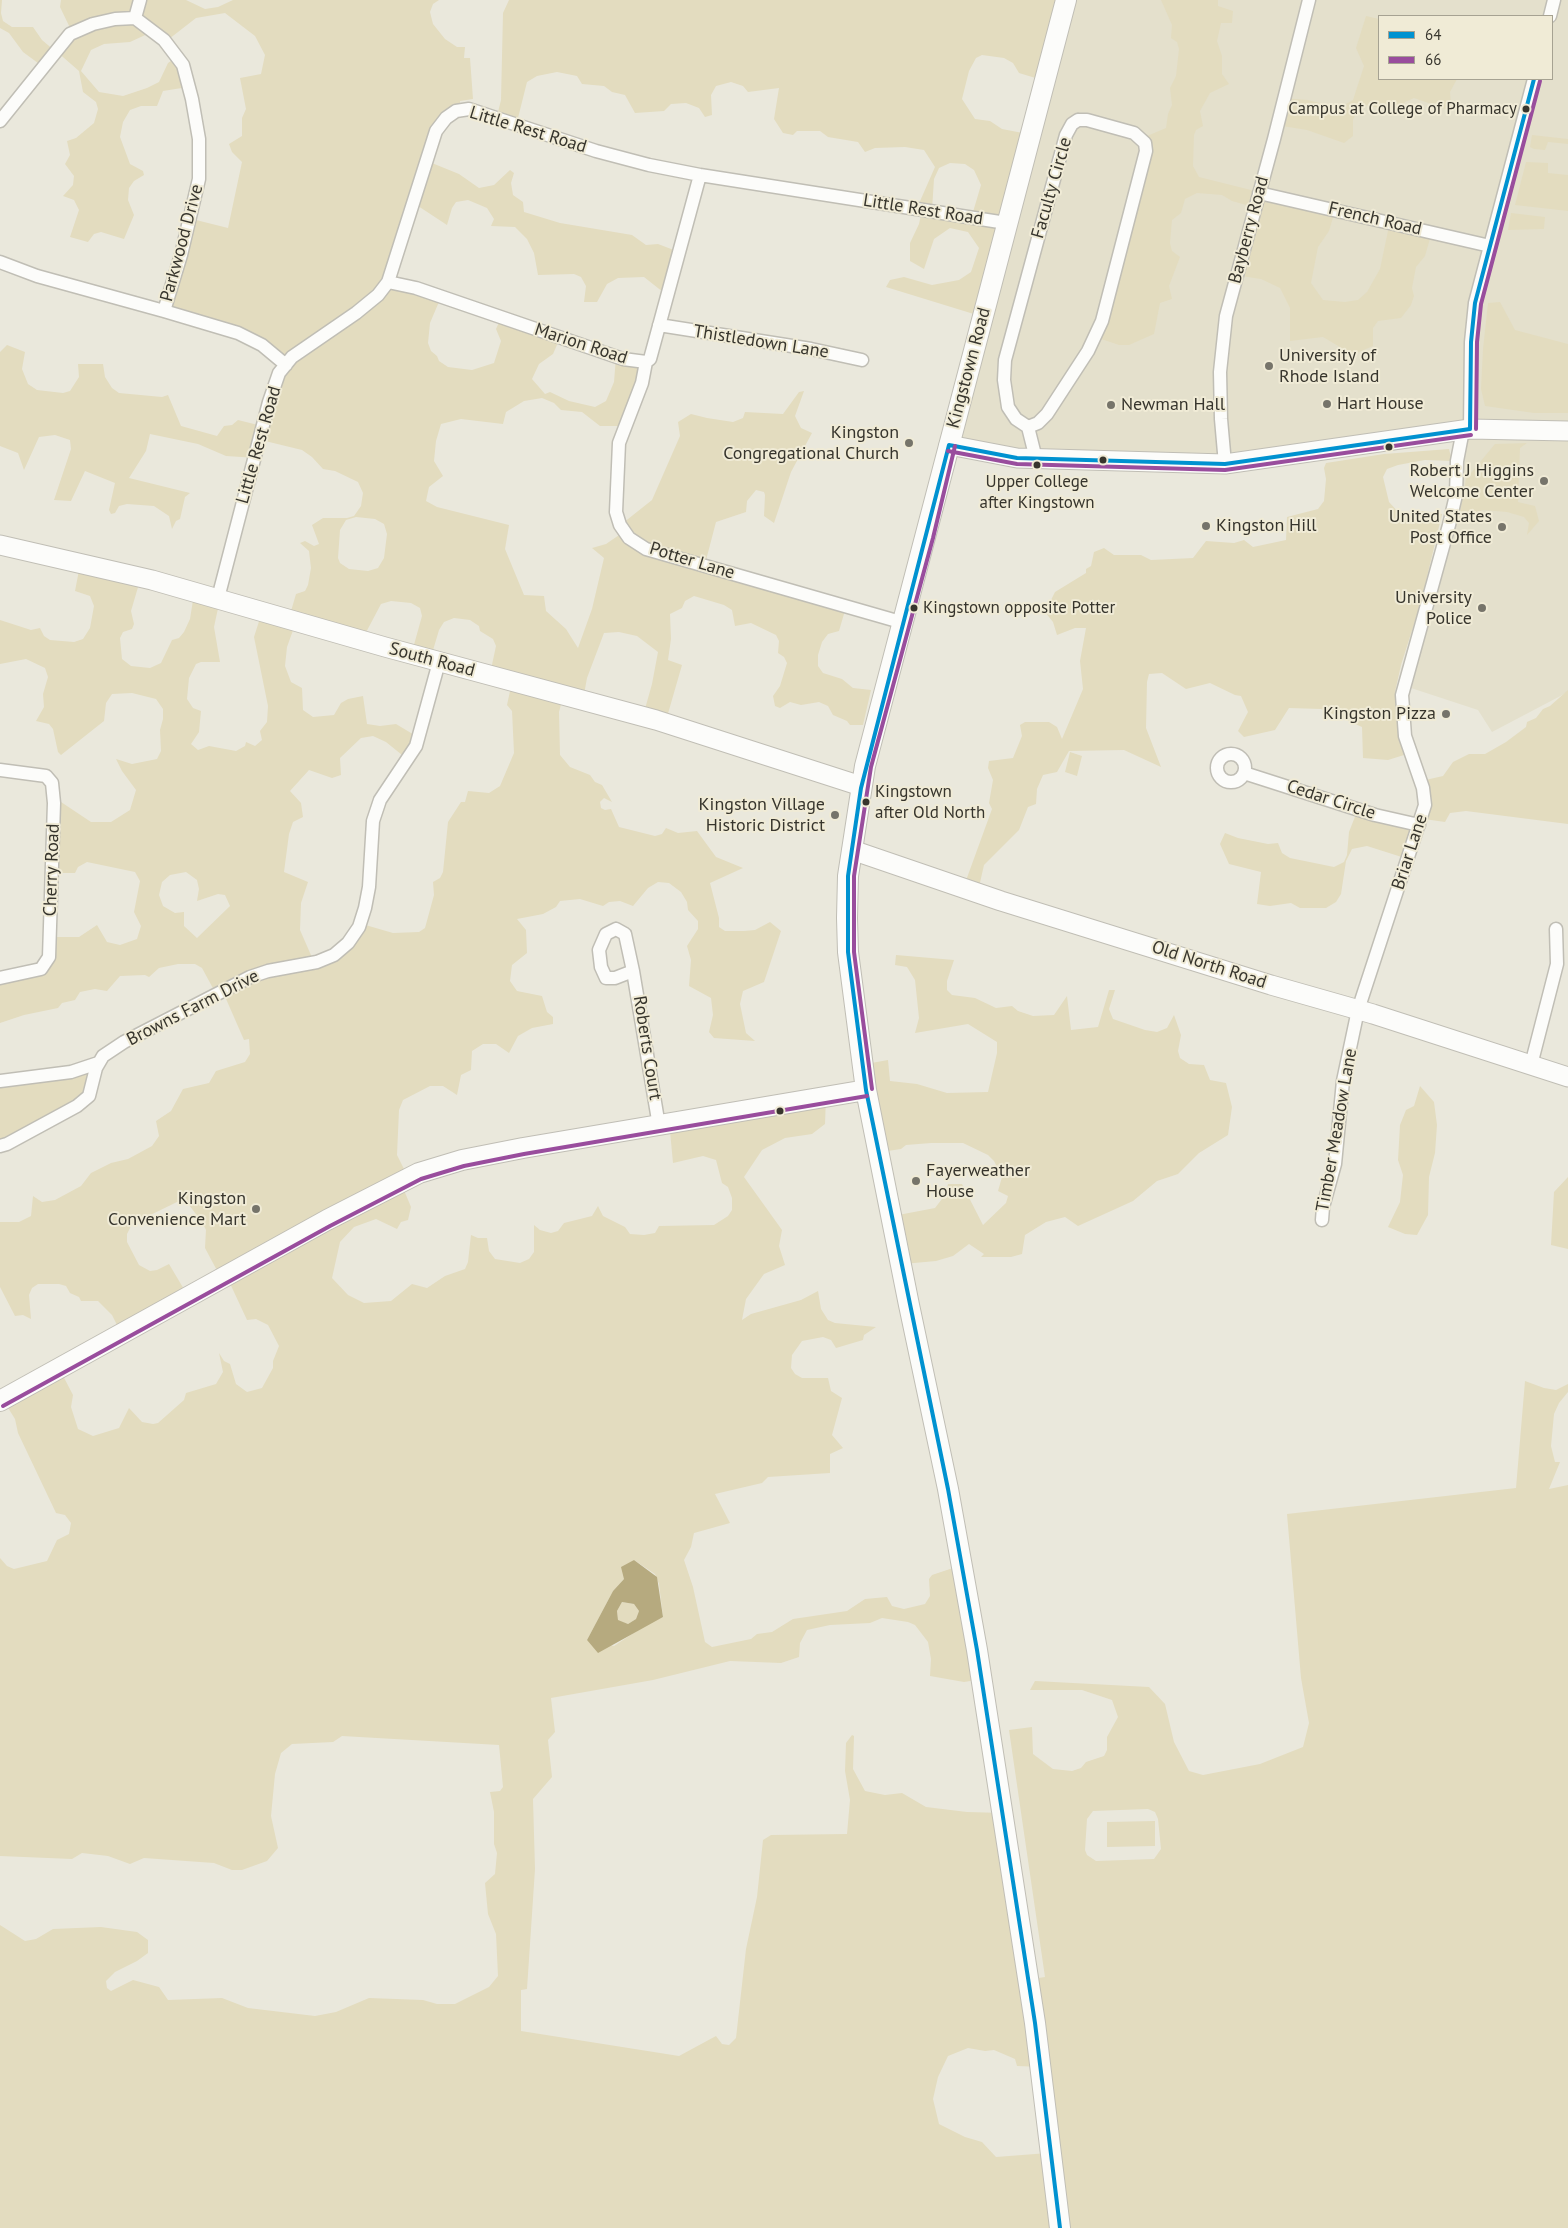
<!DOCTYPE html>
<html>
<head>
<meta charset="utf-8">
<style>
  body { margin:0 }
  #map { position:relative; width:1568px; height:2228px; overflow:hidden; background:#eae8dc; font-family:"PT Sans",sans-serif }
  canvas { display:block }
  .legend { position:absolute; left:1378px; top:15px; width:175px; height:65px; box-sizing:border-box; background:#f0ebd6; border:1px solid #a6a292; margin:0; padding:6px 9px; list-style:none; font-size:15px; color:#37352d }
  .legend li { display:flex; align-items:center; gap:10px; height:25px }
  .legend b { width:25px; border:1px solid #a6a292 }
</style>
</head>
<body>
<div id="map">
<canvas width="1568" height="2228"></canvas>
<ul class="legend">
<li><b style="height:6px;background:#0092d0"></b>64</li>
<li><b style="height:6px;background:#994d9d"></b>66</li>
</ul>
</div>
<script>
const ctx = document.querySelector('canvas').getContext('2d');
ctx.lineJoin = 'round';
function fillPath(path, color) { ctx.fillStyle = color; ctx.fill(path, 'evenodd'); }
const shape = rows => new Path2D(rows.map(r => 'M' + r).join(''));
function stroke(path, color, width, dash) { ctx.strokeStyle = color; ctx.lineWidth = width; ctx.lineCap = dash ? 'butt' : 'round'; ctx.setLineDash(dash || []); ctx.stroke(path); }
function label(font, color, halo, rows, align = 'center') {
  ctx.font = font + ' "PT Sans",sans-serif'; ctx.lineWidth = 4; ctx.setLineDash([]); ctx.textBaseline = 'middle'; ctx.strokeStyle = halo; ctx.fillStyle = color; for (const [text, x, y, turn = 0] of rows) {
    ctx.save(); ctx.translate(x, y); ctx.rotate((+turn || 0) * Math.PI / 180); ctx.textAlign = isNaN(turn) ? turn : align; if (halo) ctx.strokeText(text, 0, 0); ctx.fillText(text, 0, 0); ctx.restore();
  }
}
const built = shape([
  [1065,0,1568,0,1568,692,1492,732,1478,710,1411,688,1449,525,1462,430,1225,464,949,445],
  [1379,16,1552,16,1552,79,1379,79]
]);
const green = shape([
  [0,0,2,0,1,13,3,21,12,27,33,27,42,40,55,51,72,32,60,7,61,0,186,0,205,9,218,7,233,0,439,0,433,4,430,12,433,24,445,39,457,47,465,47,464,58,470,58,473,99,460,101,460,109,449,116,427,161,459,174,479,188,494,185,510,170,514,173,511,183,513,195,523,202,524,212,560,223,632,235,646,245,658,244,679,252,668,296,644,277,618,278,607,284,597,302,584,302,586,286,581,277,574,274,538,275,534,253,527,239,515,227,491,226,494,219,487,208,468,200,456,202,452,208,447,225,415,204,390,278,441,297,430,323,428,343,431,351,437,356,439,361,448,367,472,370,494,363,501,341,496,329,501,318,560,338,553,354,539,364,532,379,545,394,550,392,569,401,595,407,606,401,614,382,616,357,647,362,626,426,600,426,582,412,561,410,554,403,542,398,524,401,506,412,503,424,461,419,441,424,436,441,434,461,443,476,429,487,426,501,437,507,509,525,505,549,524,595,544,596,546,611,566,629,578,648,592,609,604,558,592,548,606,544,625,531,623,523,652,500,680,436,678,422,691,414,707,418,733,422,743,418,745,412,783,414,799,392,804,391,795,416,801,428,812,433,791,472,774,523,764,516,765,495,764,492,756,490,747,501,746,512,716,522,705,564,846,607,839,631,828,634,822,642,818,655,818,666,823,673,842,679,853,688,871,690,863,725,850,725,847,721,833,715,828,706,819,702,801,705,790,702,780,708,775,706,773,696,780,686,787,663,784,657,778,653,779,641,776,635,751,623,735,626,732,610,724,605,694,596,685,601,682,608,670,614,671,639,668,660,682,665,667,717,643,716,652,684,658,652,637,636,619,632,604,633,587,678,583,700,563,697,559,712,560,755,570,767,590,775,595,782,602,785,612,802,604,798,600,802,601,808,605,810,611,809,619,827,655,836,662,834,666,828,678,833,697,831,716,857,743,868,710,883,719,918,719,927,725,931,744,931,755,930,770,922,781,931,764,982,743,991,740,1004,746,1033,755,1041,714,1038,709,1032,713,1015,711,998,689,986,691,960,687,946,698,929,698,921,688,910,687,902,681,892,669,883,658,882,648,888,633,906,620,901,609,902,603,906,580,899,560,901,556,907,543,914,517,919,526,930,527,953,512,965,510,981,517,991,542,996,547,1012,553,1017,553,1024,532,1028,518,1036,509,1053,496,1044,483,1044,472,1051,471,1070,461,1075,457,1095,443,1086,430,1086,403,1100,399,1110,397,1155,408,1177,401,1183,411,1207,408,1220,401,1222,397,1229,376,1219,354,1227,340,1242,332,1278,348,1295,364,1303,391,1301,412,1284,427,1288,445,1276,465,1269,468,1262,471,1235,478,1238,487,1238,489,1251,495,1259,520,1263,529,1259,534,1252,534,1225,540,1230,551,1233,558,1231,564,1223,592,1216,598,1206,603,1216,625,1227,630,1234,644,1235,655,1233,659,1226,714,1225,728,1216,732,1210,732,1198,728,1187,722,1183,716,1160,703,1156,673,1163,670,1131,826,1097,825,1124,812,1134,785,1138,762,1150,744,1177,782,1230,779,1246,785,1265,764,1274,746,1299,742,1320,751,1314,801,1300,818,1291,821,1309,828,1320,835,1323,876,1327,864,1335,863,1340,836,1348,831,1340,823,1337,802,1341,792,1355,791,1368,795,1374,802,1378,828,1378,831,1391,842,1398,832,1435,843,1448,830,1454,830,1473,768,1477,762,1483,715,1494,730,1523,694,1533,691,1547,684,1560,693,1587,705,1642,712,1647,751,1639,757,1634,772,1632,793,1619,847,1611,865,1599,887,1597,892,1606,904,1609,925,1604,930,1596,929,1579,932,1575,953,1568,982,1679,964,1682,930,1676,931,1659,928,1642,915,1625,908,1622,882,1618,870,1623,830,1625,807,1630,800,1643,799,1657,781,1663,730,1661,653,1680,551,1698,555,1732,548,1740,552,1777,533,1799,535,1869,527,1989,521,1990,521,2031,679,2056,716,2036,722,2044,729,2045,736,2038,746,1949,757,1897,763,1840,771,1835,847,1834,850,1800,845,1771,846,1743,852,1735,854,1736,853,1769,865,1791,885,1795,902,1793,926,1807,967,1812,1004,1813,1032,1979,1045,1977,1009,1730,1032,1727,1033,1754,1053,1769,1072,1771,1081,1768,1086,1762,1104,1756,1107,1750,1107,1737,1118,1717,1112,1700,1082,1690,1030,1690,1035,1681,1149,1687,1165,1704,1174,1742,1189,1771,1203,1775,1260,1764,1303,1747,1309,1723,1301,1678,1287,1514,1516,1488,1525,1381,1544,1388,1556,1390,1568,1384,1568,1392,1559,1403,1554,1414,1551,1446,1555,1462,1560,1462,1549,1489,1568,1485,1568,2228,0,2228,0,1925,25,1941,36,1939,53,1929,101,1927,137,1932,148,1940,148,1953,137,1961,115,1972,106,1981,107,1988,111,1991,133,1980,159,1987,168,2000,222,1998,248,2008,315,2016,336,2012,369,1998,423,2000,437,2004,455,2004,489,1987,498,1976,496,1934,488,1914,485,1883,495,1874,497,1853,494,1844,494,1812,490,1792,500,1791,503,1787,499,1745,342,1736,333,1742,292,1744,281,1753,275,1774,271,1816,278,1848,267,1861,242,1870,232,1870,214,1863,144,1858,130,1864,108,1856,82,1853,72,1859,0,1856,0,1558,7,1566,14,1569,47,1561,57,1540,69,1534,71,1523,65,1515,56,1513,18,1433,15,1419,5,1403,60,1370,73,1395,71,1407,78,1429,93,1436,119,1428,129,1408,142,1422,153,1424,158,1423,184,1400,186,1393,216,1384,223,1372,219,1353,224,1361,230,1364,236,1384,247,1392,262,1388,273,1368,273,1361,279,1346,268,1325,256,1319,247,1320,227,1277,221,1278,205,1248,206,1230,202,1222,189,1205,177,1202,132,1224,127,1234,127,1242,139,1265,150,1271,157,1270,169,1264,188,1296,121,1333,112,1315,98,1301,81,1301,79,1297,70,1293,66,1286,59,1284,38,1284,32,1288,29,1295,31,1319,23,1315,15,1316,0,1287,0,1222,19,1222,31,1216,33,1196,42,1202,55,1200,81,1186,91,1173,111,1163,128,1159,152,1146,159,1136,156,1121,171,1111,183,1089,209,1083,216,1071,245,1062,250,1054,249,1039,244,1040,223,992,215,992,202,968,195,964,178,964,159,968,149,977,145,975,120,976,107,991,95,989,80,992,75,1000,62,1003,58,1008,24,1015,0,1023,0,978,41,969,52,937,79,937,97,925,107,942,120,945,137,939,141,926,134,912,140,881,135,872,87,862,78,867,75,873,53,873,55,798,91,822,111,822,130,810,136,790,122,771,116,759,132,764,157,759,161,751,160,730,163,719,163,709,156,699,132,693,112,694,106,703,104,721,61,755,58,752,53,729,49,724,36,721,44,707,43,694,48,677,45,668,26,659,0,664,0,620,31,630,40,628,44,636,50,640,74,642,83,639,90,628,94,606,90,596,75,591,80,565,141,577,131,611,134,624,132,629,123,632,120,638,122,659,131,666,150,668,161,663,172,640,179,638,184,632,190,619,194,594,220,599,214,627,220,662,201,662,196,664,189,678,187,699,193,708,201,711,199,732,191,744,198,750,209,746,236,751,245,746,246,742,255,746,262,740,260,731,267,722,268,706,254,637,262,612,289,618,296,594,305,591,308,585,311,568,309,551,300,543,305,541,314,546,319,544,312,525,323,518,347,518,354,516,361,506,363,493,358,482,335,471,323,469,312,457,302,450,261,440,257,458,226,456,198,444,150,434,146,451,129,478,190,493,185,497,180,519,176,521,172,529,169,516,154,506,127,504,119,506,115,513,111,514,109,510,115,483,85,471,71,501,54,500,71,449,70,440,55,435,39,437,24,470,18,453,0,446,0,352,7,345,25,352,22,369,28,384,37,390,63,393,70,391,79,377,78,364,103,364,105,377,112,388,119,393,162,397,168,395,181,426,217,436,224,426,232,425,238,420,262,426,285,366,263,344,166,309,192,219,228,228,242,162,232,152,229,144,242,136,242,118,246,109,240,78,261,74,265,55,255,36,225,13,196,18,169,39,154,31,130,42,104,44,91,50,81,71,99,92,123,96,147,88,159,82,168,63,178,56,188,87,163,91,157,106,141,106,130,110,123,122,120,137,130,164,143,171,144,175,134,181,129,188,128,200,134,215,124,239,101,232,94,234,88,242,70,237,79,210,74,200,63,196,73,185,74,176,65,164,70,155,67,141,76,138,94,123,98,109,96,102,83,92,79,71,56,51,42,66,23,52,9,33,0,28],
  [356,517,375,519,384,524,387,534,384,558,378,568,368,571,349,569,340,563,338,558,340,530,346,520],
  [391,601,411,603,420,608,422,616,412,652,431,657,439,630,444,622,454,618,470,620,479,626,480,631,493,639,496,646,490,674,512,682,507,705,512,711,514,753,500,786,489,793,468,791,465,802,461,802,448,822,443,872,440,878,433,882,434,895,425,928,419,932,393,933,362,924,318,962,314,962,300,930,301,903,308,882,284,872,289,834,293,822,303,817,301,803,290,791,309,770,332,778,341,775,340,758,361,738,373,736,386,742,407,759,416,736,396,724,380,726,367,724,363,696,348,699,341,703,334,715,313,717,303,710,302,688,291,682,285,666,287,647,296,622,362,640,381,604],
  [186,872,197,880,199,889,197,901,218,894,225,895,230,906,197,938,184,926,184,912,175,913,163,906,159,895,162,882,170,875],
  [634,1560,655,1574,659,1584,663,1617,647,1624,614,1646,587,1640,613,1591,624,1579],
  [1148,1809,1155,1812,1158,1819,1161,1849,1154,1859,1096,1861,1087,1855,1085,1850,1087,1819,1093,1811],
  [968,2048,985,2051,994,2050,1015,2059,1017,2066,1042,2067,1048,2153,996,2157,982,2142,965,2137,939,2124,933,2099,938,2077,948,2056],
  [509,0,1063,0,1042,80,1019,73,1013,63,1004,58,982,55,976,58,969,71,962,99,975,119,990,121,1002,129,1028,134,977,315,886,287,890,280,904,277,932,285,959,280,971,272,979,248,968,232,950,228,934,239,924,269,910,261,910,243,919,224,922,210,917,208,935,167,924,150,905,147,875,148,865,152,858,142,828,137,820,131,797,131,793,135,783,133,774,119,779,88,748,92,743,86,731,82,716,86,711,95,712,115,705,117,699,108,686,103,671,104,664,111,635,113,625,95,612,92,604,86,582,84,577,76,557,72,537,76,527,82,517,122,497,116,501,100,503,13],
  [950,163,965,164,974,170,981,185,973,212,932,210,934,179,939,168],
  [1161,0,1218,0,1218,6,1233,11,1232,23,1221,23,1217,41,1222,56,1222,74,1229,84,1210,93,1200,111,1203,126,1196,130,1194,135,1193,166,1199,177,1335,211,1329,231,1318,247,1311,283,1323,300,1345,302,1358,300,1367,292,1380,269,1389,226,1431,235,1425,256,1416,267,1412,288,1414,296,1411,305,1401,318,1378,321,1373,328,1373,346,1350,356,1345,350,1323,337,1290,341,1290,308,1280,288,1261,279,1235,275,1250,206,1232,201,1222,195,1197,193,1185,199,1181,213,1172,220,1170,243,1172,251,1180,257,1169,286,1172,299,1160,303,1154,334,1129,345,1119,345,1095,337,1144,153,1140,139,1166,128,1168,114,1172,105,1170,88,1176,76,1179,49,1177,42,1171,38,1172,25],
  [1366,16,1379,19,1379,79,1457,79,1450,92,1451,104,1448,110,1414,98,1405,102,1400,112,1360,104,1353,120,1353,136,1344,143,1307,130,1276,125,1282,98,1308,100,1331,106,1344,105,1353,100,1364,66,1356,48],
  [1532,135,1568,139,1568,144,1548,142,1545,150,1534,149,1530,147],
  [1526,162,1548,163,1548,173,1568,175,1568,211,1515,205],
  [1511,213,1545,217,1544,229,1508,230],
  [1500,302,1515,330,1568,344,1568,413,1534,413,1485,406,1481,389,1483,349,1488,303],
  [1527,443,1520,448,1518,502,1535,506,1539,521,1527,535,1529,523,1524,517,1507,512,1483,510,1477,512,1473,521,1459,519,1466,479,1495,444],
  [1449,449,1452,461,1425,460,1398,465,1387,469,1383,477,1389,502,1401,515,1422,511,1442,514,1421,602,1401,665,1395,692,1397,725,1404,755,1388,760,1363,758,1362,727,1321,709,1289,708,1275,730,1244,737,1238,731,1248,712,1241,696,1235,695,1210,683,1186,689,1162,673,1149,674,1147,682,1146,728,1161,767,1124,750,1069,751,1057,772,1043,775,1037,789,1036,804,1028,807,1019,830,984,865,979,887,964,886,992,809,989,803,993,780,988,768,989,761,1013,758,1022,736,1020,725,1025,722,1049,722,1057,727,1062,739,1083,689,1080,661,1086,628,1075,628,1057,635,1053,622,1045,612,1055,592,1086,573,1086,569,1091,566,1094,552,1104,548,1114,555,1141,555,1151,560,1193,558,1206,541,1234,543,1244,540,1253,547,1286,540,1287,517,1318,509,1324,501,1326,479,1324,468,1326,463,1384,454],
  [1568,690,1568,824,1466,811,1450,813,1445,822,1424,819,1421,781,1443,776,1453,762,1469,754,1485,754,1506,742,1526,727,1527,722,1536,718,1543,709,1550,706],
  [1070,752,1082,756,1077,776,1065,772],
  [1358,809,1417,824,1408,859,1367,846,1352,849,1346,861,1341,894,1336,902,1326,908,1300,908,1291,903,1270,906,1257,904,1261,872,1229,864,1220,844,1225,833,1238,838,1268,844,1278,843,1282,853,1290,858,1334,867,1344,862,1347,855,1349,832],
  [896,955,954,960,947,981,947,990,952,995,975,998,996,1008,1012,1006,1018,1011,1033,1016,1054,1015,1067,996,1071,1030,1098,1027,1109,990,1115,990,1109,1009,1113,1019,1145,1030,1157,1032,1167,1028,1174,1015,1181,1035,1178,1051,1180,1058,1189,1064,1204,1065,1210,1080,1226,1083,1232,1107,1228,1135,1199,1153,1178,1174,1157,1181,1133,1201,1078,1226,1065,1217,1046,1222,1025,1235,1022,1254,1011,1257,981,1257,984,1254,969,1244,953,1256,936,1261,903,1264,893,1216,935,1208,945,1195,948,1184,962,1184,983,1225,1006,1203,1008,1196,998,1191,1002,1177,994,1161,988,1155,963,1143,931,1143,906,1145,901,1149,881,1152,866,1064,888,1060,890,1081,917,1084,947,1093,988,1092,997,1053,997,1042,968,1024,915,1033,919,1018,915,980,907,967,895,965],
  [98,1063,89,1096,0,1146,0,1081],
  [1420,1086,1434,1102,1437,1125,1435,1153,1429,1177,1428,1215,1417,1235,1405,1234,1388,1227,1400,1202,1403,1175,1398,1160,1400,1125,1406,1110,1414,1106],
  [1568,1177,1568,1249,1551,1245,1554,1192],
  [622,1602,634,1604,639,1611,636,1619,628,1624,618,1621,617,1611],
  [1155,1821,1155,1846,1107,1847,1107,1822]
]);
const water = shape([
  [634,1560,657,1577,663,1617,598,1653,587,1640,613,1591,624,1579,621,1567],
  [622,1602,634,1604,639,1611,636,1619,628,1624,618,1620,617,1611]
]);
const street = shape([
  [1550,16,1554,0],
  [135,18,140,0],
  [1078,120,1087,120,1134,133,1145,143,1146,151,1102,321,1088,351,1047,414,1038,423,1028,427,1016,419,1008,407,1004,380,1005,360,1066,135,1072,124,1078,120],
  [0,121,70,34,93,24,115,19,135,18,164,40,183,65,192,99,199,139,199,179,181,255,164,311],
  [1259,193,1490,246],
  [0,262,37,276,164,311,238,333,262,345,286,365],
  [388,282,416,288,623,359,646,362,650,359,700,175],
  [659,325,811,349,862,360],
  [646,362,642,383,619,443,616,512,620,525,629,538,646,549,904,623],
  [1028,427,1036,459],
  [1470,429,1471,342,1475,303,1534,79],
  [1225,464,1221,419,1220,372,1226,316,1274,139,1309,0],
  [218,598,269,402,279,373,292,357,356,313,378,295,388,282,436,131,446,118,456,111,469,109,596,151,649,165,700,175,1006,223],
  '1217 768a14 14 0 1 1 28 0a14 14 0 1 1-28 0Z',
  [0,770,46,776,52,783,54,803,49,957,41,969,0,978],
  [1244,773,1375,815,1419,825],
  [616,929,625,934,633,971,615,978,606,978,601,967,599,950,606,934,616,929],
  [633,971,659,1126],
  [1531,1065,1557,964,1556,929],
  [0,1081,71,1072,98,1063],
  [0,1146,7,1144,77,1106,89,1096,96,1068,103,1056,124,1042,250,977,268,971,317,962,334,955,348,943,359,927,365,908,369,887,373,821,380,800,416,746,439,662],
  [1322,1220,1323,1207,1335,1164,1343,1081,1358,1010,1425,805,1423,788,1405,736,1402,695,1449,525,1456,495,1457,461,1463,430]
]);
const secondary = shape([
  [949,445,1017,458,1225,464,1470,429,1568,431],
  [0,545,152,580,385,647,656,720,861,786],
  [852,850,1001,901,1271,985,1373,1014,1568,1077]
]);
const primary = shape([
  [0,1401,327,1220,419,1173,462,1160,523,1148,866,1090],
  [1060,2228,1035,2023,977,1650,948,1489,909,1305,866,1090,848,952,847,918,848,876,865,766,1066,0]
]);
const bus1 = shape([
  [1470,429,1471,342,1475,303,1534,79],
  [949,445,861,788,848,876,848,952,866,1090,948,1489,977,1650,1035,2023,1060,2228],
  [949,445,1017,458,1225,464,1470,429]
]);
const bus2 = shape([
  [1476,429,1477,342,1481,304,1540,81],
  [948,451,1017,464,1225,470,1471,435],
  [872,1089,854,952,854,876,871,767,933,538,955,446],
  [3,1406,330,1226,421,1179,464,1166,524,1154,867,1096]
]);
const markers = [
  [1526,109,4.5,"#37352d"],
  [1269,366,5,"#76746a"],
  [1327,404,5,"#76746a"],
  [1111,405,5,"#76746a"],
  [909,443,5,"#76746a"],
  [1389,447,4.5,"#37352d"],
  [1103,460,4.5,"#37352d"],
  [1037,465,4.5,"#37352d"],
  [1544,481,5,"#76746a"],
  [1206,526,5,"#76746a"],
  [1502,527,5,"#76746a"],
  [914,608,4.5,"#37352d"],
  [1482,608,5,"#76746a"],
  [1446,714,5,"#76746a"],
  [866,802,4.5,"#37352d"],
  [835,815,5,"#76746a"],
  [780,1111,4.5,"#37352d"],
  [916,1181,5,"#76746a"],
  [256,1209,5,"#76746a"]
];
const busNames = [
  ["Campus at College of Pharmacy",1517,109,"right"],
  ["Upper College",1037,482,"center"],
  ["after Kingstown",1037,503,"center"],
  ["Kingstown opposite Potter",923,608],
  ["Kingstown",875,792],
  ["after Old North",875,813]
];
const streetNames = [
  ["Little Rest Road",528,130,17],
  ["Faculty Circle",1052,188,-74],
  ["Little Rest Road",923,210,9],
  ["French Road",1375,219,13],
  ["Bayberry Road",1249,230,-75],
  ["Parkwood Drive",182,243,-75],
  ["Thistledown Lane",761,342,9],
  ["Marion Road",581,344,18],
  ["Kingstown Road",969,368,-75],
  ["Little Rest Road",259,445,-74],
  ["Potter Lane",692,561,17],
  ["South Road",432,660,15],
  ["Cedar Circle",1331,800,18],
  ["Briar Lane",1410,852,-72],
  ["Cherry Road",52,870,-88],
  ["Old North Road",1209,965,18],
  ["Browns Farm Drive",193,1008,-27],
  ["Roberts Court",647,1048,81],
  ["Timber Meadow Lane",1337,1130,-80]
];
const poiNames = [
  ["University of",1279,356,"left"],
  ["Rhode Island",1279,377,"left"],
  ["Hart House",1337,404,"left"],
  ["Newman Hall",1121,405,"left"],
  ["Kingston",899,433],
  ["Congregational Church",899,454],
  ["Robert J Higgins",1534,471],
  ["Welcome Center",1534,492],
  ["United States",1492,517],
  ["Post Office",1492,538],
  ["Kingston Hill",1216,526,"left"],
  ["University",1472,598],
  ["Police",1472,619],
  ["Kingston Pizza",1436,714],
  ["Kingston Village",825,805],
  ["Historic District",825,826],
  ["Fayerweather",926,1171,"left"],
  ["House",926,1192,"left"],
  ["Kingston",246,1199],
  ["Convenience Mart",246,1220]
];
fillPath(built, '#e4e0cc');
fillPath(green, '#e3dcbf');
fillPath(water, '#b6aa7f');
stroke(street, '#c0beb5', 15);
stroke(secondary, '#c0beb5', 21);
stroke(primary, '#c0beb5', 22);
stroke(street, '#fcfcfa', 12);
stroke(secondary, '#fcfcfa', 19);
stroke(primary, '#fcfcfa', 20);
stroke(bus1, '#0092d0', 4);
stroke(bus2, '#994d9d', 4);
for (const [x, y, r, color] of markers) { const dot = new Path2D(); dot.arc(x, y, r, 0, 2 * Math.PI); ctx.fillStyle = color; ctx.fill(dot); stroke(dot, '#f0ebd6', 2); }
label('17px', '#37352d', '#f0ebd6', busNames, 'left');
label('18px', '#37352d', '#f0ebd6', streetNames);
label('18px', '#37352d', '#f0ebd6', poiNames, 'right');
</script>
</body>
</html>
